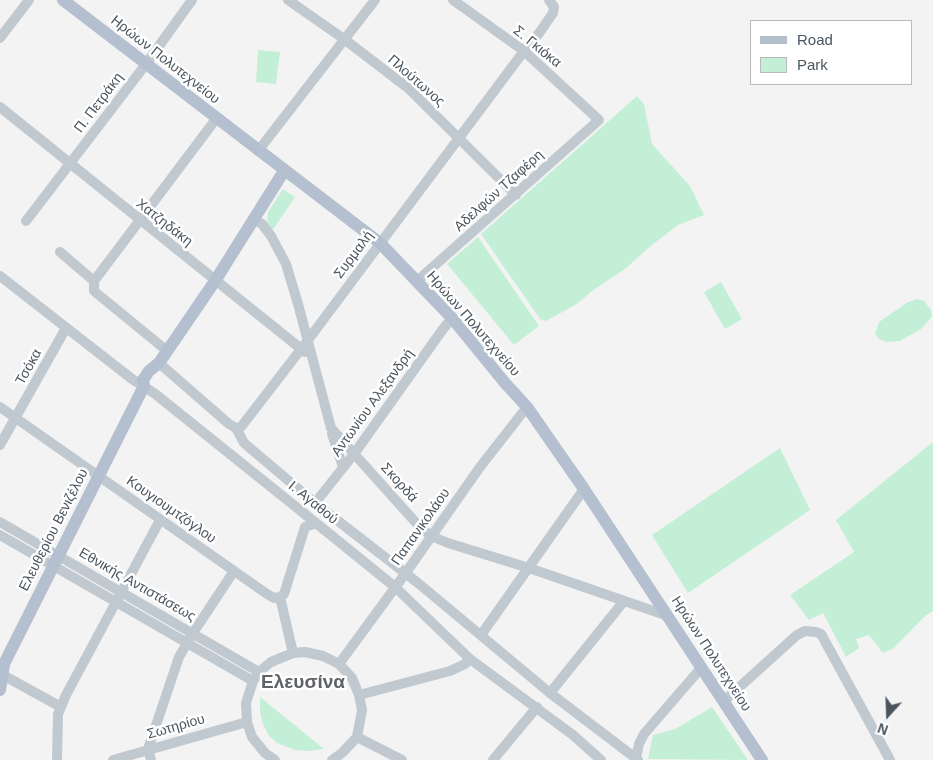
<!DOCTYPE html>
<html>
<head>
<meta charset="utf-8">
<style>
  body { margin:0 }
  #map { position:relative; width:933px; height:760px; overflow:hidden; background:#f4f3f3; font-family:Helvetica,sans-serif }
  canvas { display:block }
  .legend { position:absolute; left:750px; top:20px; width:162px; height:65px; box-sizing:border-box; background:#fff; border:1px solid #b7bbbf; margin:0; padding:6px 9px; list-style:none; font-size:15px; color:#4b555f }
  .legend li { display:flex; align-items:center; gap:10px; height:25px }
  .legend b { width:25px; border:1px solid #b7bbbf }
  .north { position:absolute; left:863px; top:690px; width:50px; height:50px; -webkit-text-stroke:4px #fff; paint-order:stroke; rotate:200deg; font-size:14px; font-weight:700; line-height:20px; text-align:center; color:#4b555f }
  .north::after { content:''; display:block; margin:auto; width:18px; height:22px; background:#4b555f; clip-path:polygon(50% 0,100% 100%,50% 72%,0 100%) }
</style>
</head>
<body>
<div id="map">
<canvas width="933" height="760"></canvas>
<ul class="legend">
<li><b style="height:6px;background:#b4c0cf"></b>Road</li>
<li><b style="height:14px;background:#c4efd7"></b>Park</li>
</ul>
<div class="north">N</div>
</div>
<script>
const ctx = document.querySelector('canvas').getContext('2d');
ctx.lineJoin = 'round';
function fillPath(path, color) { ctx.fillStyle = color; ctx.fill(path, 'evenodd'); }
const shape = rows => new Path2D(rows.map(r => 'M' + r).join(''));
function stroke(path, color, width, dash) { ctx.strokeStyle = color; ctx.lineWidth = width; ctx.lineCap = dash ? 'butt' : 'round'; ctx.setLineDash(dash || []); ctx.stroke(path); }
function label(font, color, halo, rows, align = 'center') {
  ctx.font = font + ' Helvetica,sans-serif'; ctx.lineWidth = 5; ctx.setLineDash([]); ctx.textBaseline = 'middle'; ctx.strokeStyle = halo; ctx.fillStyle = color; for (const [text, x, y, turn = 0] of rows) {
    ctx.save(); ctx.translate(x, y); ctx.rotate((+turn || 0) * Math.PI / 180); ctx.textAlign = isNaN(turn) ? turn : align; if (halo) ctx.strokeText(text, 0, 0); ctx.fillText(text, 0, 0); ctx.restore();
  }
}
const green = shape([
  [258,50,280,52,276,84,256,82],
  [637,96,644,104,652,144,690,186,704,215,678,225,653,244,625,269,592,291,577,304,546,321,540,319,481,234],
  [283,189,295,197,272,231,267,223,268,212],
  [478,237,539,326,514,345,447,264],
  [721,282,742,319,725,329,704,292],
  [917,299,924,301,931,310,932,317,921,329,900,341,887,342,879,339,875,334,879,322,908,302],
  [933,442,933,611,925,616,894,648,883,653,869,635,856,639,859,648,846,657,823,613,809,620,790,595,854,552,836,520],
  [780,448,810,510,688,593,652,535],
  [260,697,324,749,308,751,295,750,277,743,269,736,263,724,260,712],
  [712,707,748,760,648,759,653,735,675,729]
]);
const minor = shape([
  [288,0,344,39,408,88,516,195],
  [0,38,29,0],
  [0,107,305,352],
  [258,151,375,0],
  [254,219,262,224,271,236,286,264,298,304,331,428,418,525,431,536,448,543,529,568,668,616],
  [26,221,146,64,192,0],
  [60,252,94,281,94,291,166,350],
  [0,276,132,379,154,393,316,523,395,587,470,659,573,735,601,760],
  [94,281,216,119],
  [417,281,599,120,524,51,453,0],
  [159,363,229,424,236,428,241,427,308,340,524,51,540,32,553,13,554,7,549,0],
  [0,407,267,594,274,598,280,597,293,653],
  [236,428,244,443,315,503,418,583,550,693,638,760],
  [332,434,343,467],
  [0,445,66,328],
  [315,503,354,454,443,329,452,318],
  [0,522,259,672],
  [0,535,253,681],
  [280,597,284,594,305,527,316,523],
  [481,635,584,489],
  [339,664,405,574,480,467,527,407],
  [1,674,61,707],
  [550,693,624,601],
  [359,695,450,671,465,664,470,659],
  [724,701,797,635,805,631,816,632,821,634,890,760],
  [357,737,402,760],
  [636,758,639,744,644,734,701,668],
  [57,760,58,714,66,695,160,520],
  [113,760,247,722],
  [151,760,148,749,179,657,193,633,234,571],
  [275,760,265,753,252,737,247,722,246,703,253,681,259,672,271,662,293,653,305,652,323,656,339,664,352,678,359,695,362,710,357,737,342,753,332,760],
  [493,760,537,707]
]);
const major = shape([
  [63,0,380,243,452,318,505,383,527,407,584,489,762,760],
  [0,690,4,664,144,386,143,380,149,371,159,363,215,281,284,171]
]);
const streetNames = [
  ["Σ. Γκιόκα",537,47,39],
  ["Ηρώων Πολυτεχνείου",165,60,38],
  ["Πλούτωνος",416,81,41],
  ["Π. Πετράκη",99,103,-53],
  ["Αδελφών Τζαφέρη",499,191,-42],
  ["Χατζηδάκη",164,223,38],
  ["Συρμαλή",354,255,-53],
  ["Ηρώων Πολυτεχνείου",473,324,49],
  ["Τσόκα",29,367,-61],
  ["Αντωνίου Αλεξανδρή",373,403,-54],
  ["Σκορδά",399,483,48],
  ["Ι. Αγαθού",313,503,39],
  ["Κουγιουμτζόγλου",171,510,35],
  ["Παπανικολάου",421,527,-55],
  ["Ελευθερίου Βενιζέλου",54,530,-63],
  ["Εθνικής Αντιστάσεως",137,585,30],
  ["Ηρώων Πολυτεχνείου",711,654,57],
  ["Σωτηρίου",176,727,-16]
];
const districtNames = [
  ["Ελευσίνα",303,683]
];
fillPath(green, '#c4efd7');
stroke(minor, '#c1c9d0', 10);
stroke(major, '#b4c0cf', 12);
label('14px', '#4b555f', '#fff', streetNames);
label('bold 19px', '#5f6267', '#fff', districtNames);
</script>
</body>
</html>
